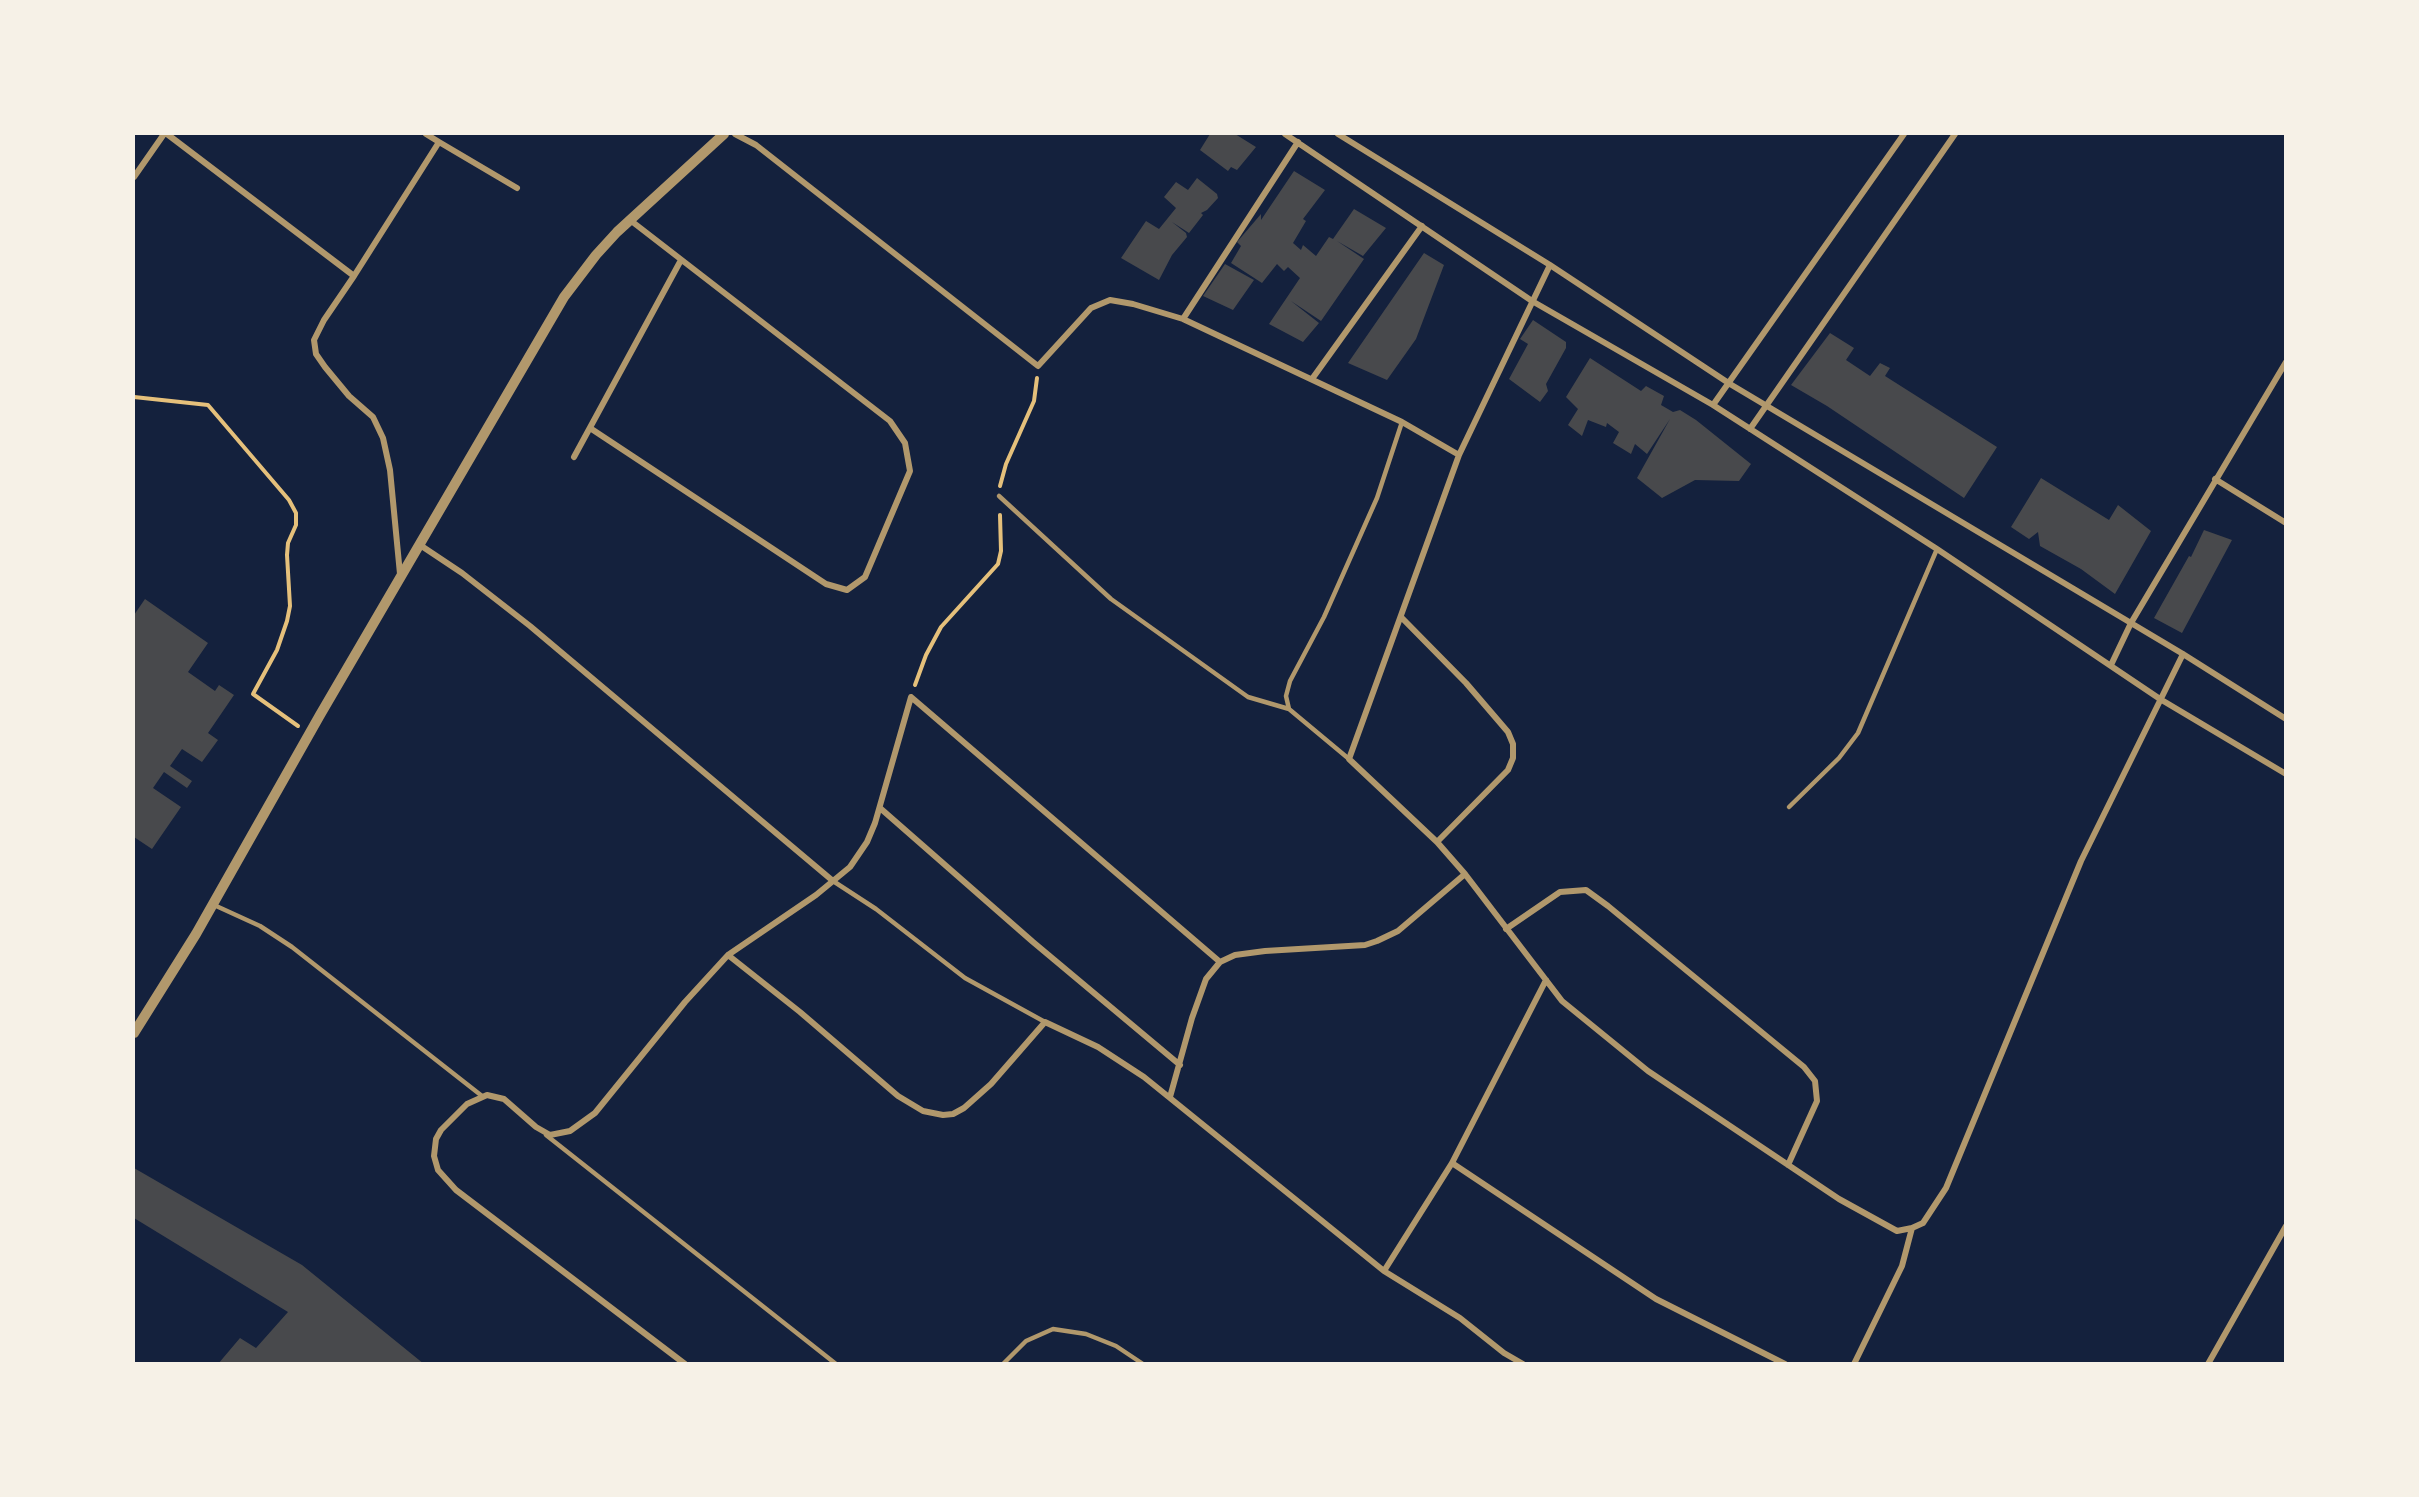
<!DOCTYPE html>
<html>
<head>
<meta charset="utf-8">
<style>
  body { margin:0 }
  #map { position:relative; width:2419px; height:1497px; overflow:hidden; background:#14213d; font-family:"PT Sans",sans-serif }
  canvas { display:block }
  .frame { position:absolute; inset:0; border:135px solid #f6f1e7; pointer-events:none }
</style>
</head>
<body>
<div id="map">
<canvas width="2419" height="1497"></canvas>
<div class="frame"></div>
</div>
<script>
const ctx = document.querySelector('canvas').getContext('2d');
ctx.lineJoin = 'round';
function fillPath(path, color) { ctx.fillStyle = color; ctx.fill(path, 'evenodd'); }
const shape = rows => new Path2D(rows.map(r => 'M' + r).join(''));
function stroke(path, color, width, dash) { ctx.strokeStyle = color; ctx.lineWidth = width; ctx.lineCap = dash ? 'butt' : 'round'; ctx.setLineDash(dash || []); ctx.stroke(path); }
const building = shape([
  [1210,134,1235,134,1256,147,1237,170,1231,167,1228,171,1200,150],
  [1294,171,1325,190,1303,219,1306,221,1293,243,1301,250,1303,245,1316,256,1329,237,1333,239,1354,209,1386,228,1363,256,1337,241,1364,259,1321,321,1291,301,1319,323,1303,342,1269,324,1300,278,1288,267,1284,271,1277,264,1262,283,1231,263,1241,246,1237,242,1261,214,1261,220],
  [1197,178,1217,194,1218,198,1207,210,1201,213,1203,215,1189,233,1172,222,1186,233,1187,237,1172,255,1159,280,1121,258,1146,221,1159,229,1176,208,1164,197,1176,182,1188,190],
  [1424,253,1444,265,1416,339,1387,380,1348,363],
  [1225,264,1254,280,1233,310,1203,296],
  [1533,320,1566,342,1566,348,1546,384,1548,391,1540,402,1509,379,1528,344,1520,339],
  [1830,333,1854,348,1846,360,1870,376,1880,363,1890,368,1885,376,1997,447,1964,498,1827,406,1791,385],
  [1590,358,1641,391,1646,386,1664,396,1661,405,1673,412,1680,410,1696,420,1751,464,1739,481,1695,480,1662,498,1637,478,1670,419,1647,454,1635,444,1631,454,1613,443,1619,432,1607,423,1606,427,1588,420,1582,436,1568,425,1578,409,1566,397],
  [2041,478,2109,520,2118,505,2151,531,2115,594,2081,569,2040,546,2038,532,2029,539,2011,527],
  [2204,530,2232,540,2182,633,2154,618,2189,556,2191,557],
  [145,599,208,643,188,672,215,691,219,685,234,695,208,733,218,740,202,762,182,749,170,766,192,781,187,788,164,772,153,788,181,807,152,849,134,837,134,615],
  [134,1168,302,1265,424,1364,218,1364,240,1338,256,1348,288,1312,134,1218]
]);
const path = shape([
  [134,397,208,405,289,500,296,513,296,525,288,543,287,555,290,606,287,621,277,650,253,694,298,726],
  [1000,486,1006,464,1034,401,1037,378],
  [915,685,926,655,941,627,998,564,1001,551,1000,515]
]);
const service = shape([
  [999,496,1111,599,1248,697,1289,709],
  [1349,759,1289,709,1286,696,1290,681,1324,617,1377,498,1402,422],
  [1789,807,1839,758,1858,733,1937,549],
  [833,881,876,909,965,978,1045,1022],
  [214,905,260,926,292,947,482,1096],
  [546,1135,836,1364],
  [1003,1364,1026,1341,1053,1329,1086,1334,1116,1346,1143,1364]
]);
const minor = shape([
  [167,134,354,276,439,142,426,134],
  [735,134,756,145,1038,366,1091,308,1110,300,1133,304,1183,319,1402,422,1459,455],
  [1285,134,1532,301,1713,405,1937,549,2160,699,2286,774],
  [1338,134,1550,265,1730,384,2183,654,2286,719],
  [439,142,517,188],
  [134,177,164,134],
  [1550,265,1459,455,1349,759,1437,842,1465,874,1562,1001,1648,1071,1839,1199,1897,1231,1912,1228,1923,1223,1946,1188,2081,861,2183,654],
  [354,276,324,320,314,340,316,354,325,367,349,396,373,417,383,438,390,470,400,574],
  [1183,319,1298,142],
  [1312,379,1422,226],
  [1713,405,1904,134],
  [590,428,826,584,847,590,865,577,910,471,905,443,890,421,630,220],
  [1750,429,1955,134],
  [574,457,681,260],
  [2215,479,2286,523],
  [420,545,462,573,530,626,833,881],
  [1401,617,1466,683,1508,732,1513,744,1513,758,1508,770,1437,842],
  [2111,665,2131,623,2286,362],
  [880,808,1033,942,1180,1065],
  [1506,929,1560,892,1586,890,1608,906,1804,1067,1815,1081,1817,1101,1788,1165],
  [728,955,800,1012,898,1096,923,1111,943,1115,953,1114,964,1108,991,1084,1045,1022,1098,1047,1144,1077,1384,1271,1460,1318,1504,1353,1523,1364],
  [1170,1097,1192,1018,1206,979,1220,962,1235,955,1265,951,1365,945,1377,941,1398,931,1465,874],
  [1452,1163,1656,1299,1785,1364],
  [1384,1271,1452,1163,1546,980],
  [685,1364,456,1190,438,1170,434,1156,436,1139,441,1130,467,1104,487,1095,504,1099,536,1127,550,1135,570,1131,595,1113,685,1002,728,955,816,895,850,867,867,842,875,823,911,697,1220,962],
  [1854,1364,1902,1266,1912,1228],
  [2208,1364,2286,1226]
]);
const tertiary = shape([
  [134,1033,196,934,320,715,564,297,596,255,617,232,724,134]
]);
fillPath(building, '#48494c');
stroke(path, '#e5c07b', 4);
stroke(service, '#b1986c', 4.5);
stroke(minor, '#b1986c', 6);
stroke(tertiary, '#b1986c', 10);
</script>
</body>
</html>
